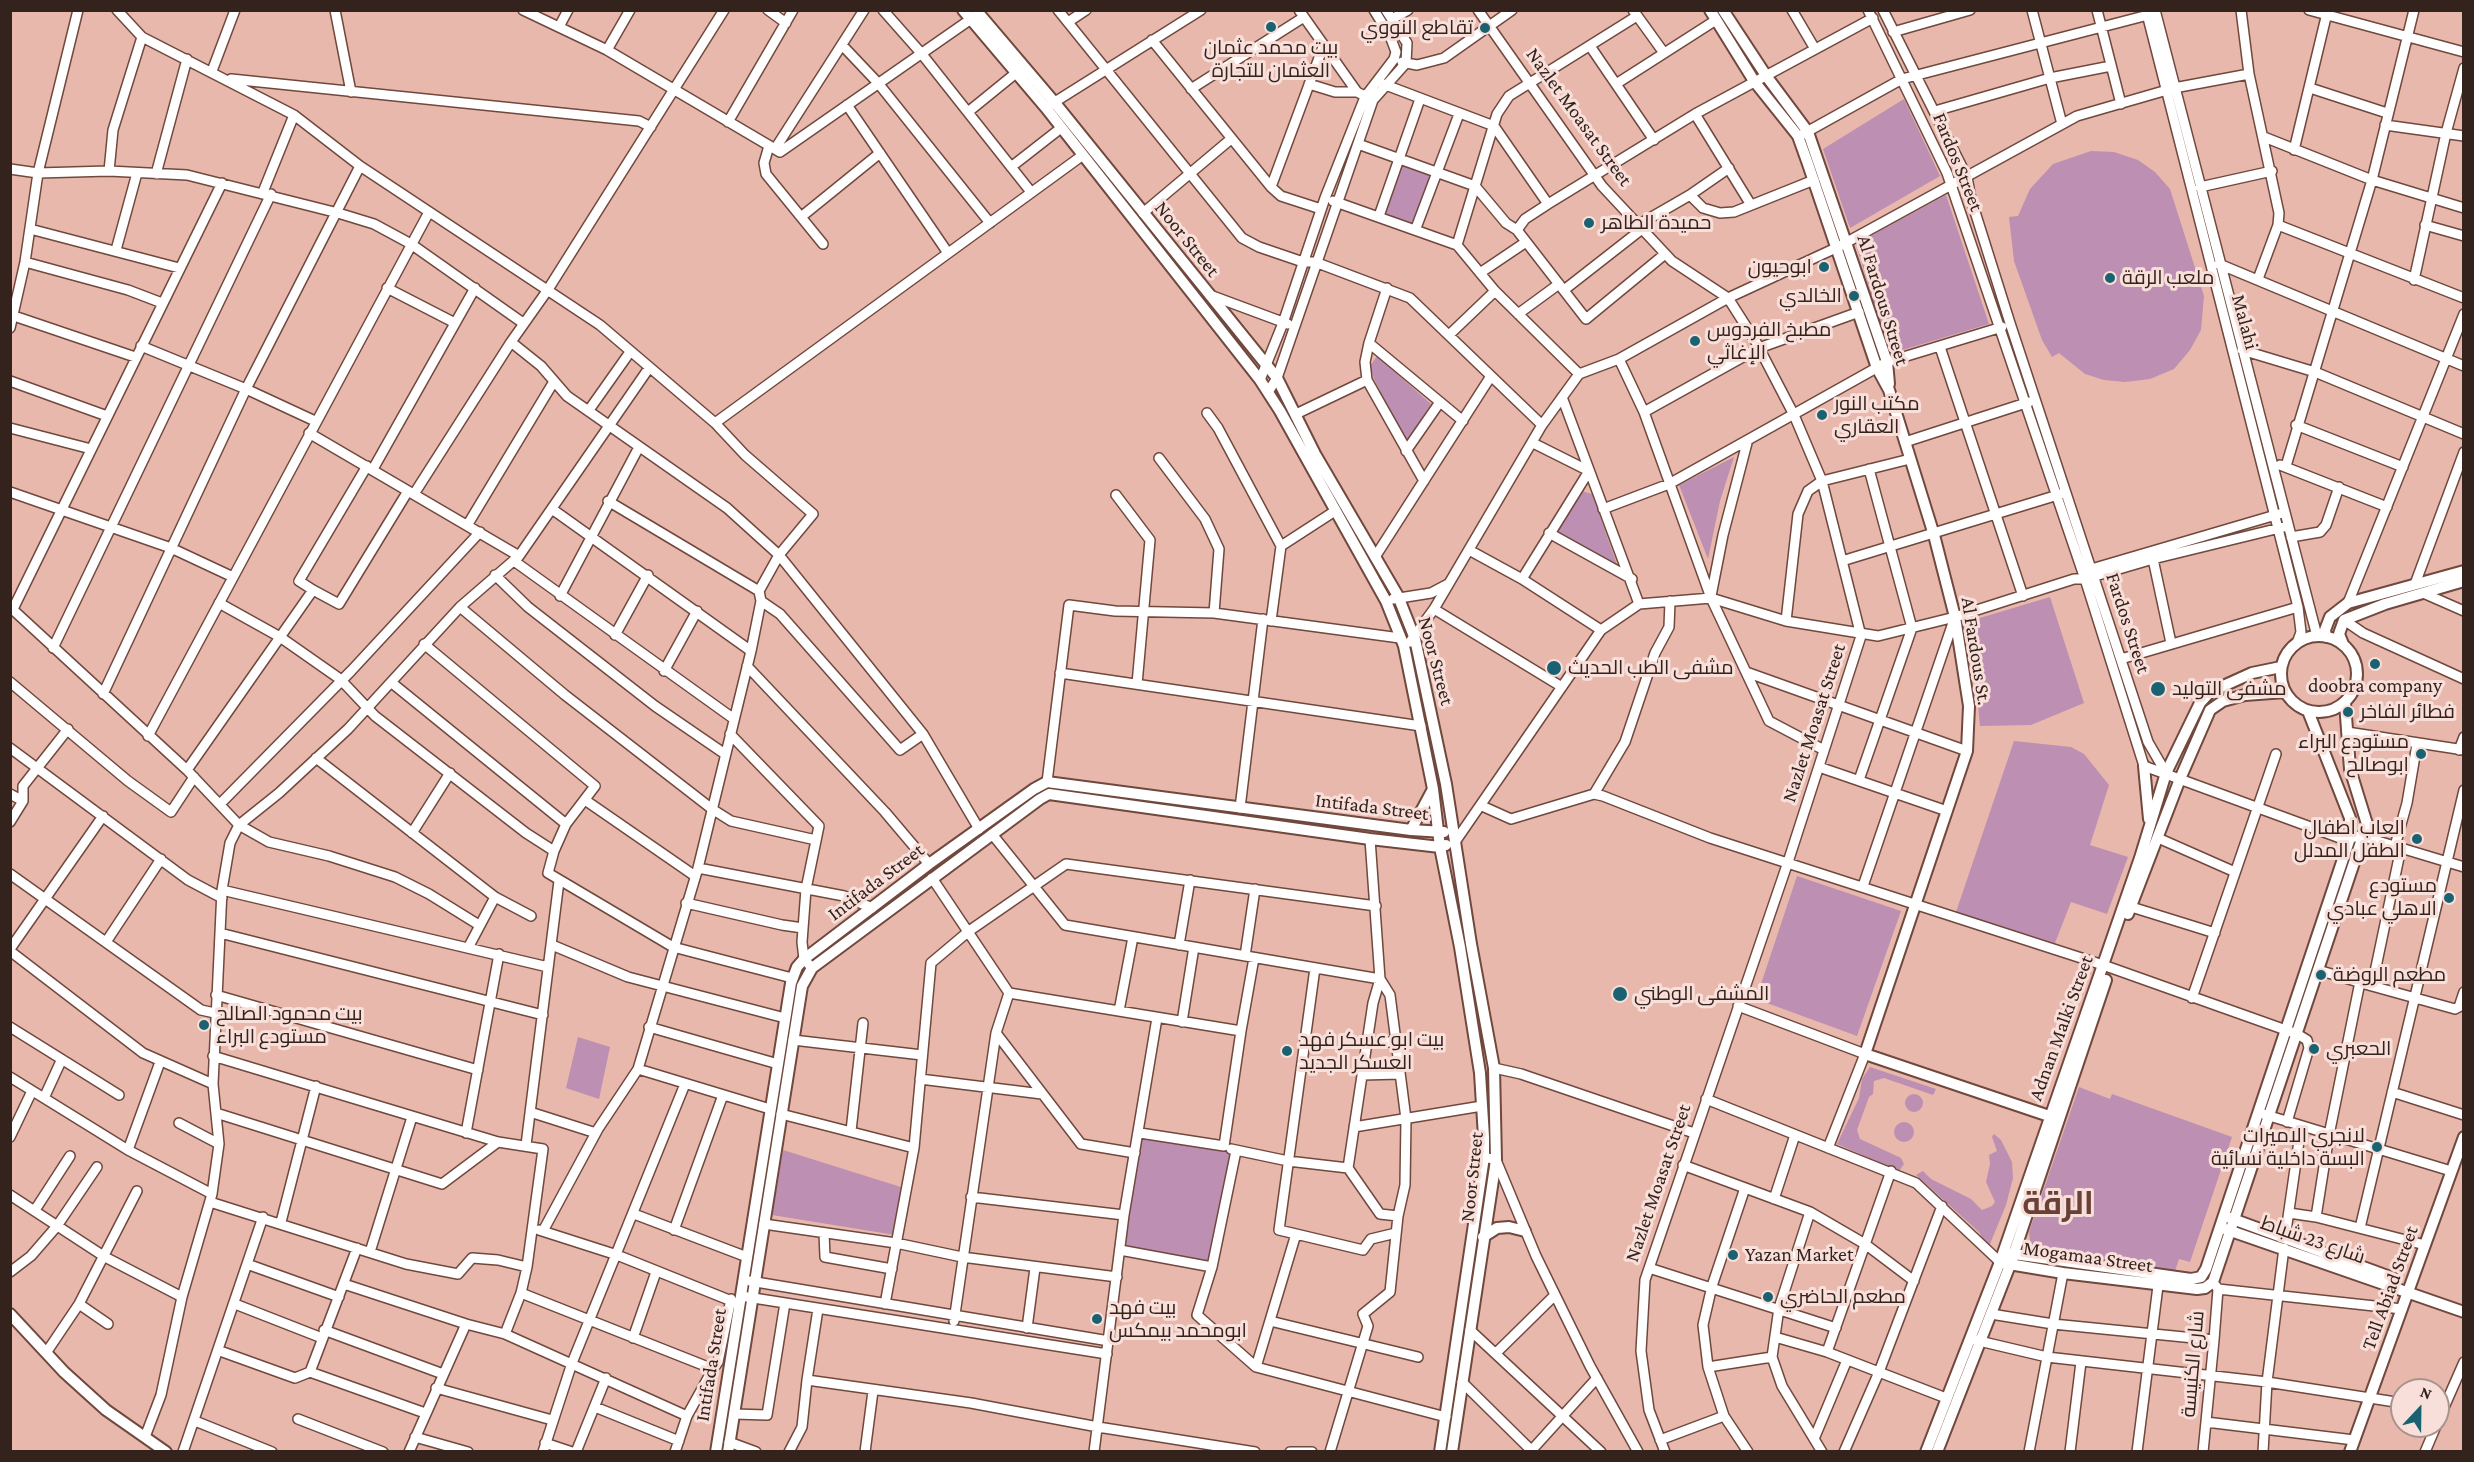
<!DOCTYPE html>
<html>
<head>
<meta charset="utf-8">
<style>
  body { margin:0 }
  #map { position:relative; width:2474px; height:1462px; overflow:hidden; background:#e8b8ac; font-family:"Crimson Pro",serif }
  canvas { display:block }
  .frame { position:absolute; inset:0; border:12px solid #34221d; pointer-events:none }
  .north { position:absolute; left:2390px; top:1378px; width:60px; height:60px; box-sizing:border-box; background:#f8dfd9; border:2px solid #aa938e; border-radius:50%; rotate:22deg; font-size:16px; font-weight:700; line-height:24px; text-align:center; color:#34221d }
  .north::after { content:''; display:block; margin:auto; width:21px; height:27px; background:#1a6272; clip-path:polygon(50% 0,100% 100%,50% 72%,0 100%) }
</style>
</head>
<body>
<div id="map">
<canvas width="2474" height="1462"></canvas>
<div class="frame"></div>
<div class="north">N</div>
</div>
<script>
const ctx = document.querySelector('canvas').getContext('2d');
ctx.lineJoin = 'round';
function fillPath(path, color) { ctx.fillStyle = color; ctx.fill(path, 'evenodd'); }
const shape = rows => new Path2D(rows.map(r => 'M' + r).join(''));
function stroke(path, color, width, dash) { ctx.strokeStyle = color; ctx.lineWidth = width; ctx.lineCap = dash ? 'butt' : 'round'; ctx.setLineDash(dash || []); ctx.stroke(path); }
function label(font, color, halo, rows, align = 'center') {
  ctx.font = font + ' "Crimson Pro",Cairo,serif'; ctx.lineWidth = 6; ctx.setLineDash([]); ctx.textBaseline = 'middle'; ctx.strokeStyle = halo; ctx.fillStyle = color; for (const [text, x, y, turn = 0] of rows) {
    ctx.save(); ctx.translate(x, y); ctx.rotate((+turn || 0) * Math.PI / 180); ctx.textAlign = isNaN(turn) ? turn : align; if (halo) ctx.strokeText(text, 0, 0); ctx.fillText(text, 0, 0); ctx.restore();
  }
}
const green = shape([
  [1904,99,1940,176,1850,228,1823,149],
  [2091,151,2114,152,2138,160,2155,172,2170,189,2204,296,2201,330,2190,350,2174,369,2150,379,2125,382,2104,380,2085,374,2059,353,2052,357,2042,340,2014,261,2009,217,2018,216,2030,189,2053,164],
  [1401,164,1431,175,1412,224,1383,214],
  [1946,195,1989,324,1889,354,1856,244],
  [1377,356,1431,404,1406,443,1374,379,1370,366],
  [1734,457,1720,501,1708,559,1679,485],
  [1582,491,1592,494,1619,570,1555,533],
  [2050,597,2084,703,2031,725,1980,726,1977,694,1963,623],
  [2014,741,2071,747,2084,754,2109,785,2090,845,2128,857,2107,914,2071,902,2055,943,1956,912],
  [1797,876,1901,911,1857,1036,1756,999],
  [578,1037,610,1047,599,1099,566,1088],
  [1870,1067,1936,1089,1933,1095,1884,1078,1874,1081,1873,1094,1869,1097,1857,1130,1860,1139,1901,1158,1904,1164,1899,1171,1837,1144,1859,1098,1862,1079],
  [2079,1087,2110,1099,2112,1094,2232,1137,2190,1262,2179,1259,2175,1271,2043,1252,2034,1247,2030,1241,2029,1232],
  '1905 1103a9 9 0 1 1 18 0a9 9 0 1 1-18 0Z',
  '1894 1132a10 10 0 1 1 20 0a10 10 0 1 1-20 0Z',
  [1994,1134,2001,1140,2012,1162,2013,1178,2006,1205,1990,1244,1985,1243,1979,1232,1916,1175,1923,1171,1931,1179,1971,1199,1982,1210,1992,1206,1995,1202,1986,1182,1990,1164,1989,1155,1997,1151,1992,1137],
  [1141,1135,1223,1148,1233,1153,1211,1265,1123,1248],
  [783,1150,904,1188,895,1235,772,1215]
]);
const minor = shape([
  [117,10,142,37,294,115,360,166,600,325,715,423,745,455,813,514,779,555,759,591,761,601,751,651,698,868,638,1069,598,1129,543,1231],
  [335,10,351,92],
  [523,10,607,50,780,152,971,19],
  [768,10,786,23],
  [883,10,921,53,1031,192],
  [1058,10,1242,238,1259,247,1303,262,1315,262,1410,298,1542,425],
  [1299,10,1357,92,1371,99],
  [1478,10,1602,186,1672,261,1728,298,1756,342,1794,415,1822,481,1861,636,1788,862,1645,1280,1641,1351,1649,1410,1665,1452],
  [1633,10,1664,53],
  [1792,10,1815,49],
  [1868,10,1947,173,2085,579,2144,766,2343,839,2361,836,2464,867],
  [1883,10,1967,177,1971,199,2010,323,2148,742,2166,773],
  [2032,10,2062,124],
  [2097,10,2121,104],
  [2146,10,2298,607,2301,632,2297,643],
  [2155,10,2317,636],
  [2241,10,2249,74,2279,213,2278,225,2258,279],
  [2309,10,2464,52],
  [1392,19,1408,10],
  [1068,22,1086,10],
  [560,25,568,10],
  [1893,32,1970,10],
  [1152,40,1271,187,1281,196,1321,209],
  [842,45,878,83,990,223],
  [1590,46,1654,140],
  [607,50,630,10],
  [1402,62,1417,65,1444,58,1512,10],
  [212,71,235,10],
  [231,79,639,121,651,127],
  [1309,84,1335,92,1357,92],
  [1383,84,1494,126,1548,204],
  [1616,84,1716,20],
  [2310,88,2387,113],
  [1191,89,1304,17],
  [847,105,948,253],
  [1050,105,1201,10],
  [1935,111,2050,78,2111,66],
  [968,112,1016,73],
  [1695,114,1751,205],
  [728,122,793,10],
  [2385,125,2464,136],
  [1803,134,1902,79,2148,15],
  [2264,137,2372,180,2464,208],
  [1358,144,1475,186,1506,223,1517,230],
  [769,146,764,163,766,174,823,244],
  [775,149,864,10],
  [2294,150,2327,13],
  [1011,167,1061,128],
  [10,169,38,173,109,171,187,175,338,213,374,224,411,244,523,323],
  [109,171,113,130,142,37],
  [156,174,187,59],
  [1271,187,1323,47],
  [2200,187,2272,171],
  [263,192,294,115],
  [1690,195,1703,208,1720,213,1734,212,1814,180],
  [1333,201,1457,245,1495,291,1579,374],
  [1143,213,1231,139],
  [1379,216,1420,99],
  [801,217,880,153],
  [1638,225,1690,195,1729,168],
  [2278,225,2464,298],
  [2425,225,2464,236],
  [1416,228,1459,114],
  [30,229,179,268],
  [1457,245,1497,114,1509,96,1637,16],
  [116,250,137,173],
  [1665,254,1586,319,1517,230,1525,219,1548,204,1695,114,1873,18],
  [25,262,128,290,162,303],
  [2219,264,2464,366],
  [1480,273,1526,242],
  [2414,280,2446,133,2464,68],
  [387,288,455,323],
  [1387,288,1369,343,1365,362,1367,380,1424,481],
  [1564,290,1642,229],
  [1210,295,1288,324],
  [1518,314,1559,284],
  [14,316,135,357],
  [10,328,25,262,38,173,78,10],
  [1449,335,1495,291],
  [511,342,541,366,567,396,727,508,779,555,923,734,979,829],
  [1369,343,1463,421],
  [141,346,246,389,315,421],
  [1940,347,2023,596],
  [2242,350,2315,372,2464,434],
  [1619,359,1644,412,1711,598,1769,721,1824,750],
  [1260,380,1283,323,1325,198,1365,97,1394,59,1396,52,1390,36,1374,10],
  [10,381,107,416],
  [1268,392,1277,378,1373,100,1406,63,1407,43,1386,10],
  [1562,397,1639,604],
  [589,410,630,352],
  [1644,412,1759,348,1859,312],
  [1207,413,1218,428,1281,546,1271,621],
  [1296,414,1367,380],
  [715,423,1083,155],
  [2296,425,2403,467],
  [10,428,91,449],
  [309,433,519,556],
  [1905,442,2029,402],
  [1406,451,1440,402],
  [1159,458,1205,519,1219,549,1214,613],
  [2280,465,2387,507],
  [367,466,299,581,313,590,339,604,408,491],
  [2286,466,2372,180,2414,10],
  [373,469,475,288],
  [10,492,171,548,233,577],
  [414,494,511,342,547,291,724,10],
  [1116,495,1150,540,1137,684],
  [608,501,759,591],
  [552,509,751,651],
  [1603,509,1669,484,1887,362,2002,327],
  [468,524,553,383],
  [1549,533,1632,579],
  [2291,537,2320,532,2326,525,2339,487],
  [1281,546,1335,511],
  [1469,550,1522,579,1601,630],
  [1375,557,1491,376],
  [2153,559,2171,643],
  [514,561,734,719],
  [1842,561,2061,494],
  [2088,570,2279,514],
  [495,575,528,607,655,706,725,754],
  [1522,579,1589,471,1533,443],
  [2415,584,2464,452],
  [2423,593,2464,611],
  [560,596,639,447],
  [1711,596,1723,535,1747,443],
  [1393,599,1431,593,1448,584],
  [761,601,780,614,900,750,923,734],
  [219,603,280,637,340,679,375,716,526,833,554,851],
  [2348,603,2464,314],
  [10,607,187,770,239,825,230,843,222,890,213,1084,219,1144,212,1194,182,1297,161,1395,145,1437],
  [460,607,565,695,712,809,731,821,816,840],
  [13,609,222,183],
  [1434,609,1562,687],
  [2344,620,2363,633,2464,679],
  [1786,621,1798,514,1808,491,1822,481,1910,459],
  [615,635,648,575],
  [1410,642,1434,609,1542,425,1579,374,1619,359,1728,298,1838,247,2077,116,2174,88,2249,74],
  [424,644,595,786,566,824,554,851,548,873,673,947,792,978],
  [53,648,271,194],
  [2121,659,2298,607],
  [747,666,885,812,929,864],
  [664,671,697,611],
  [1746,672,1967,751],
  [1060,673,1421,726],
  [10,682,128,781,171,812,194,777],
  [392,683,566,824],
  [103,694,246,389,360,166],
  [2347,732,2464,750],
  [730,734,819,826,806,889,802,942,804,959,812,968],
  [148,736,429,212],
  [10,748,188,880,222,898],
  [2459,750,2464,737],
  [316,758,495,897,531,916],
  [1819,767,1947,811],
  [187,770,313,590],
  [1859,780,1912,628,1869,469],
  [1047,782,1069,605,1115,611,1214,613,1400,638],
  [10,794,23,801,10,822],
  [1594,794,1625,742,1655,653,1669,627,1670,601],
  [585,800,695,876],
  [23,801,23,786,68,729],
  [220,804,351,671,480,532],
  [1482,806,1511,819,1594,794,1603,796,1710,838,2103,965,2297,1034,2307,1040,2309,1048,2287,1122],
  [1240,808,1263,619],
  [412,833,450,773],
  [992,834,1065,925,1380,979,1390,995,1406,1119,1405,1185,1398,1216,1390,1292,1363,1314,1368,1326,1330,1452],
  [2158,838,2235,872],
  [1370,839,1380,979,1373,1003,1348,1168,1380,1214,1398,1216],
  [1455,842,1601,630,1639,604,1711,598,1786,621,1878,636,1955,617,2074,579,2085,579,2153,559,2288,526],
  [2395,846,2407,803,2417,744],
  [698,868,844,896,872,908],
  [10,874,201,1010,215,1013],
  [932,878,1009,993,1241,1031,1224,1146,1140,1133],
  [1863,886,1955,617],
  [222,890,548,967],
  [686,903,782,925,803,928],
  [2125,905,2215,933],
  [479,925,429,894,395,877,329,856,269,842,239,825,279,793,348,729,460,607,519,556,649,368],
  [220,933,543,1015],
  [106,942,161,859],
  [552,945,628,977,785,1018],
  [1179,945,1190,880],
  [468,948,495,897],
  [10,949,103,816],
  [10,951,143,1053,213,1084],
  [1245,956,1255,889],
  [2318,970,2372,986,2401,848],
  [2372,986,2455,1009,2459,1007,2464,992],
  [216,995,478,1070],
  [2192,998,2276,754],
  [1738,1006,1865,1054,1828,1148],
  [1119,1011,1133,937],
  [1182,1022,1194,947],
  [10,1027,119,1095],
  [649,1027,778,1064],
  [1241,1031,1254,958],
  [996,1033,1081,1144,1135,1153],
  [793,1040,922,1055],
  [1367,1042,1396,1042],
  [213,1056,498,1142,543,1149,527,1267,521,1293,505,1334],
  [1494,1068,1521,1074,1694,1133],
  [638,1069,770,1109],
  [1362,1075,1400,1074],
  [10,1077,128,1150,212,1194],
  [920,1079,1042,1094],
  [2392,1092,2464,1115],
  [44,1098,61,1061],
  [1706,1099,1916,1183,2000,1262],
  [530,1112,596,1133],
  [216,1113,442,1184,498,1142],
  [781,1114,914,1148],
  [2263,1114,2451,1171],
  [179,1123,219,1144],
  [1354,1127,1482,1106],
  [851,1131,863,1023],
  [466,1133,499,954],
  [10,1137,32,1091],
  [526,1145,559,881],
  [1231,1149,1288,1161,1348,1168],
  [128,1150,160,1062],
  [1236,1151,1212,1267,1197,1315,1256,1367,1446,1417],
  [1484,1157,1496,1160,1536,1256,1590,1366,1638,1452],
  [1683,1165,1810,1212,1865,1244,1914,1281],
  [1745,1188,1712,1286,1703,1325,1708,1367,1724,1416,1748,1452],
  [10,1195,105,1257,182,1297],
  [971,1197,1124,1215],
  [1774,1199,1795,1135],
  [210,1202,406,1264,458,1274,472,1258,498,1260,527,1267],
  [35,1210,70,1156],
  [1810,1212,1779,1308,1772,1357,1782,1386,1822,1452],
  [2289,1213,2316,1217,2425,1245],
  [634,1214,747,1257],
  [2316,1217,2329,1135,2360,982],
  [281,1222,316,1086],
  [764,1224,896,1243,962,1257,1117,1277],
  [2360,1228,2464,790],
  [539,1230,617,1255,739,1304],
  [674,1230,723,1095],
  [824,1233,825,1257,892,1269],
  [1296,1234,1363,1250,1371,1239,1396,1233],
  [2285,1238,2301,1127],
  [1120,1250,1212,1267],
  [370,1252,412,1117],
  [247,1264,339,1297],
  [1649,1268,1836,1328],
  [10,1272,31,1256,57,1226,97,1167],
  [750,1281,1109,1341],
  [344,1284,466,1324,505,1334,687,1416],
  [2218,1289,2402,1309],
  [521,1293,713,1369,687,1416,675,1452],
  [741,1296,1107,1354],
  [79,1304,108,1324],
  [235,1304,322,1338],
  [885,1304,914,1148,931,963,969,931,1066,864,1376,906],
  [818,1309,807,1380,971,1403,1098,1427,1255,1452],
  [1991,1314,2053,1324,2214,1340],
  [954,1321,996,1033,1009,993],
  [1270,1321,1418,1357],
  [1027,1328,1035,1268],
  [324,1330,443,1374],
  [1470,1330,1601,1452],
  [1775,1337,1827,1352,1946,1398],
  [633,1338,656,1272],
  [1975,1340,2047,1357,2267,1382,2402,1403],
  [220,1351,295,1378,310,1372,357,1248],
  [1827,1352,1891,1171],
  [46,1353,79,1304,137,1191],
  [1496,1353,1555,1295],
  [1256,1367,1296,1234,1279,1230,1315,968],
  [1708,1367,1772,1357],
  [713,1369,718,1362,731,1299],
  [310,1372,425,1413],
  [1462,1382,1533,1452],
  [436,1388,552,1420],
  [595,1407,679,1441],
  [734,1414,767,1415,785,1303],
  [298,1419,383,1452],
  [195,1421,272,1452],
  [2438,1421,2464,1362],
  [2206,1422,2354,1440],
  [415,1437,468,1452],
  [1814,1439,1847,1360],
  [1660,1440,1724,1416],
  [729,1442,756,1452],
  [545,1443,572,1452],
  [183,1452,263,1217],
  [409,1452,466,1324],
  [543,1452,572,1363,685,1084],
  [576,1452,606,1378],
  [789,1452,802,1427,807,1380],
  [865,1452,873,1391],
  [1094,1452,1124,1215,1157,1018],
  [1290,1452,1312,1452],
  [1530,1452,1597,1378],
  [1844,1452,1879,1372,1942,1206],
  [2029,1452,2063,1273],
  [2070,1452,2081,1362],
  [2137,1452,2158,1286],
  [2203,1452,2214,1340,2218,1289,2216,1286],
  [2263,1452,2267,1382,2284,1248],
  [2425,1452,2436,1426]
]);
const major = shape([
  [963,10,1046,108,1260,380,1280,411,1386,601,1404,646,1433,789,1440,847,1460,947,1480,1073,1484,1137,1484,1157,1440,1452],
  [976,10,1055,103,1277,378,1315,454,1398,596,1415,639,1446,784,1471,944,1494,1068,1496,1160,1452,1452],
  [1710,10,1754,81,1798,136,1808,164,1877,368,1889,390,1934,535,1955,617,1969,706,1967,751,1865,1054,2058,1119],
  [1723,10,1767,77,1808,132,1887,362,1889,384],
  '2281 674a38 38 0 1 1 76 0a38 38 0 1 1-76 0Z',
  [2326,637,2325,630,2330,617,2348,603,2464,571],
  [2343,644,2339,634,2344,620,2385,604,2464,581],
  [2144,766,2149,819],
  [1411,830,1433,789],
  [2128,914,2180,779,2210,710,2223,701,2245,695,2285,692],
  [2230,1218,2393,1278],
  [2225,1229,2464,1312],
  [1483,1237,1497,1228,1509,1227,1525,1231],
  [2007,1253,2191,1279,2201,1277,2206,1269,2350,838,2350,818,2308,711],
  [2003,1263,2063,1273,2197,1289,2205,1288,2213,1282,2367,824,2350,769,2345,703],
  [10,1314,64,1372,106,1410,166,1452],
  [716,1452,791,983,797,967,804,959,929,864,1034,789,1047,782,1411,830,1444,832],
  [728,1452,802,986,812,968,1040,799,1049,794,1370,839,1440,847,1446,845],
  [1926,1452,2000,1262,2140,858,2166,773,2200,703,2210,692,2252,673,2281,667],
  [1937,1452,2010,1265,2106,980],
  [2350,1452,2464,1137]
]);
const markers = [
  [1271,27,6,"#1a6272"],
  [1485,28,6,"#1a6272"],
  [1589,223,6,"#1a6272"],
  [1824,267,6,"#1a6272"],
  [2110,278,6,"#1a6272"],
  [1854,296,6,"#1a6272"],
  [1695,341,6,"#1a6272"],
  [1822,415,6,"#1a6272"],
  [2375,664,6,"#1a6272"],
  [1554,668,8,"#1a6272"],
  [2158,689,8,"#1a6272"],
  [2348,712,6,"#1a6272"],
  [2421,754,6,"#1a6272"],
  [2417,839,6,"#1a6272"],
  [2449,898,6,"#1a6272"],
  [2321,975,6,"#1a6272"],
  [1620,994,8,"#1a6272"],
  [204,1025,6,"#1a6272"],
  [2314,1049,6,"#1a6272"],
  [1287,1051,6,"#1a6272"],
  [2377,1147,6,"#1a6272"],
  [1733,1255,6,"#1a6272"],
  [1768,1297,6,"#1a6272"],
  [1097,1319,6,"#1a6272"]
];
const poiNames = [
  ["تقاطع النووي",1473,28,"right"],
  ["بيت محمد عثمان",1271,48,"center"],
  ["العثمان للتجارة",1271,71,"center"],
  ["حميدة الطاهر",1601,223],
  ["ابوحيون",1812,267,"right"],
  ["ملعب الرقة",2122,278],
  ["الخالدي",1842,296,"right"],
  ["مطبخ الفردوس",1707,330],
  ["الإغاثي",1707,353],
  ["مكتب النور",1834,404],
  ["العقاري",1834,427],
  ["مشفى الطب الحديث",1568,668],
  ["doobra company",2375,686,"center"],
  ["مشفى التوليد",2172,689],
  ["فطائر الفاخر",2360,712],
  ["مستودع البراء",2409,742,"right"],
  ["ابوصالح",2409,765,"right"],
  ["العاب اطفال",2405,828,"right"],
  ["الطفل المدلل",2405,851,"right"],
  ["مستودع",2437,886,"right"],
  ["الاهلي عبادي",2437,909,"right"],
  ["مطعم الروضة",2333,975],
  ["المشفى الوطني",1634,994],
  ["بيت محمود الصالح",216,1014],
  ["مستودع البراء",216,1037],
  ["بيت ابو عسكر فهد",1299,1040],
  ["العسكر الجديد",1299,1063],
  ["الحعبري",2326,1049],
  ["لانجري الاميرات",2365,1136,"right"],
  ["البسة داخلية نسائية",2365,1159,"right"],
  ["Yazan Market",1745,1255],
  ["مطعم الحاضري",1780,1297],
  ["بيت فهد",1109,1308],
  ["ابومحمد بيمكس",1109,1331]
];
const streetNames = [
  ["Nazlet Moasat Street",1579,117,54],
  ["Fardos Street",1958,162,68],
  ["Noor Street",1187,239,51],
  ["Al Fardous Street",1883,300,73],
  ["Malahi",2245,322,75],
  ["Fardos Street",2128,623,72],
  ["Al Fardous St.",1976,651,81],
  ["Noor Street",1436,661,75],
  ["Nazlet Moasat Street",1814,723,-72],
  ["Intifada Street",1372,807,7],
  ["Intifada Street",876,882,-37],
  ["Adnan Malki Street",2061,1028,-70],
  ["Noor Street",1472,1177,-84],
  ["Nazlet Moasat Street",1658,1183,-71],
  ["شارع 23 شباط",2313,1240,19],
  ["Mogamaa Street",2088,1257,8],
  ["Tell Abiad Street",2390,1288,-70],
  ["شارع الكنيسة",2193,1364,-85],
  ["Intifada Street",711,1365,-81]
];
const townNames = [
  ["الرقة",2058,1204]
];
fillPath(green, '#bd8fb2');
stroke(minor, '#70483d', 12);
stroke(major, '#70483d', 14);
stroke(minor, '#fff', 9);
stroke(major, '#fff', 10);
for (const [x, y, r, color] of markers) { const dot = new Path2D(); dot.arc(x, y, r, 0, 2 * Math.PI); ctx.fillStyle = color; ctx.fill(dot); stroke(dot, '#f8dfd9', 2); }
label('20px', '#34221d', '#f8dfd9', poiNames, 'left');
label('20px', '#34221d', '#f8dfd9', streetNames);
label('bold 32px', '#694137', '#f8dfd9', townNames);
</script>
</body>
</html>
